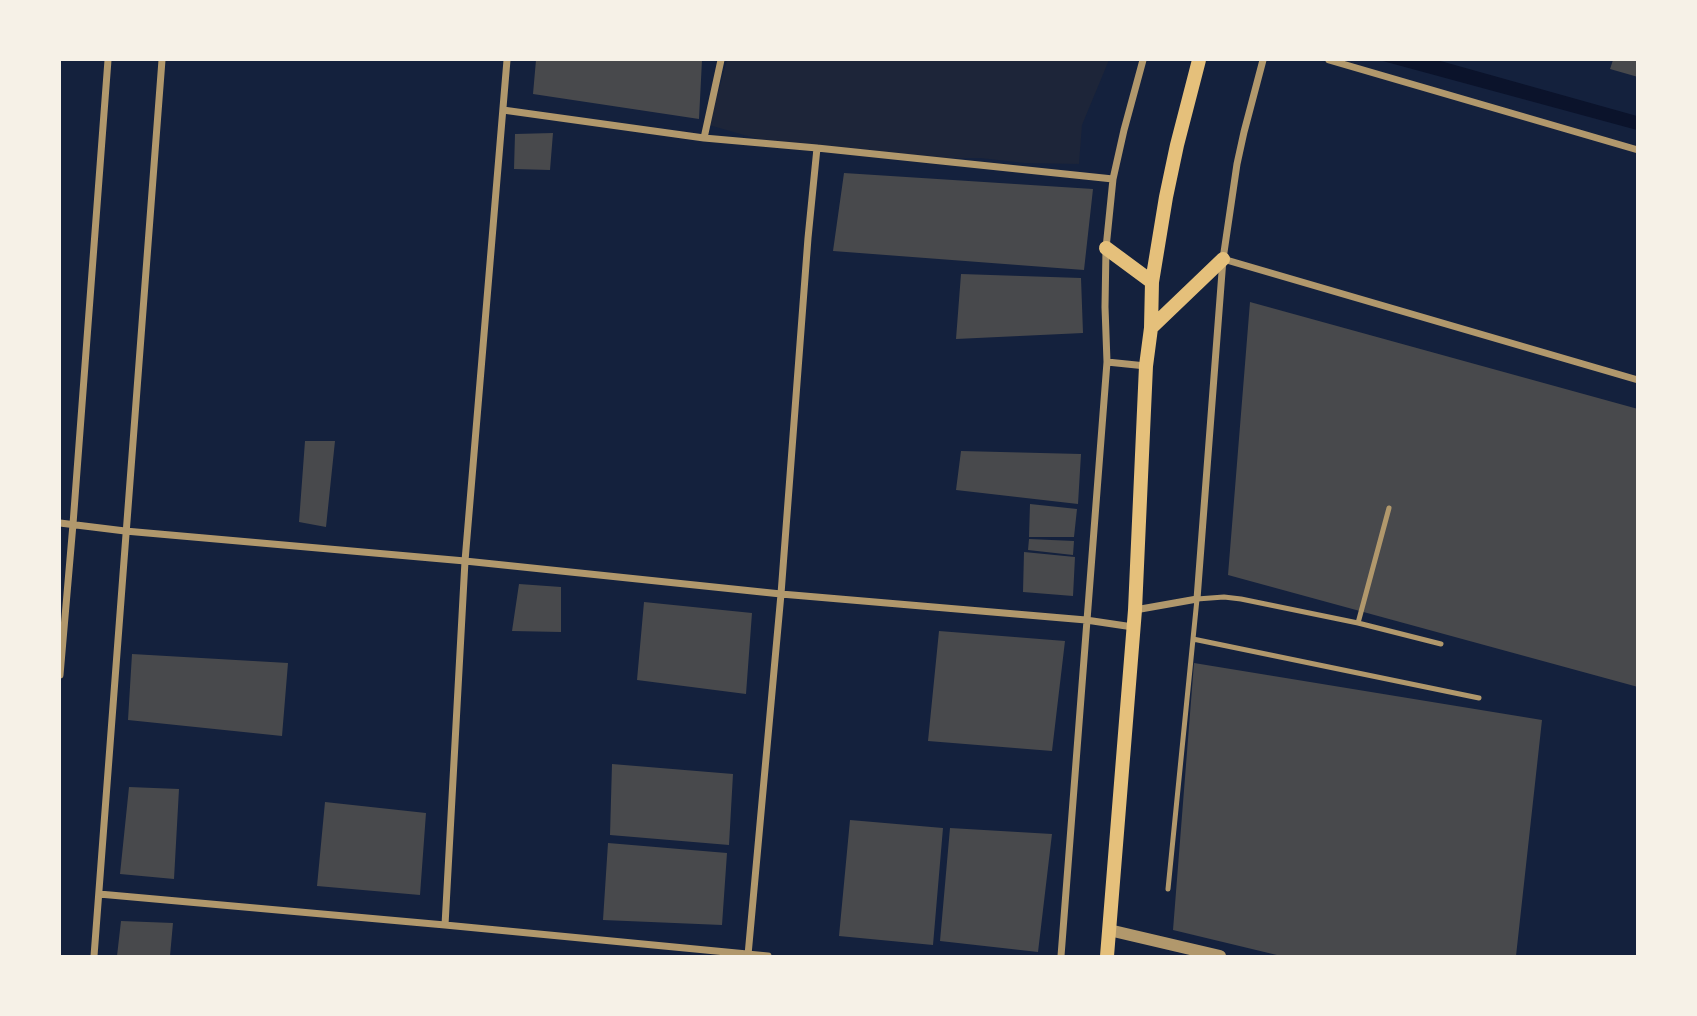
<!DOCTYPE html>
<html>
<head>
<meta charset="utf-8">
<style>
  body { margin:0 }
  #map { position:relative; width:1697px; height:1016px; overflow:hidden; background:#14213d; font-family:"Public Sans",sans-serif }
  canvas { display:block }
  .frame { position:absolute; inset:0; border:61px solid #f6f1e7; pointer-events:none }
</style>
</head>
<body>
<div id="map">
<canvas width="1697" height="1016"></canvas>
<div class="frame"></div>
</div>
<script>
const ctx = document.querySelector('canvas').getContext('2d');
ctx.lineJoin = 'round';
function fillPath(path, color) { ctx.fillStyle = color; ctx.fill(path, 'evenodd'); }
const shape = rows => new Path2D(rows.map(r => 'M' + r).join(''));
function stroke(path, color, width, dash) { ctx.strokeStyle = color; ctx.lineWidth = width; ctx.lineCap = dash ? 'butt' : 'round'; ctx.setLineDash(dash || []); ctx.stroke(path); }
const green = shape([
  [727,60,1109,60,1082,125,1079,164,1024,163,980,158,934,158,796,150,709,125]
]);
const water = shape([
  [1379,60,1437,60,1637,116,1637,130]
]);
const building = shape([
  [536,60,702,60,699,119,533,94],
  [1613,60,1638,60,1638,77,1610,69],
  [553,133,550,170,514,169,515,134],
  [844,173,1093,189,1084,270,833,251],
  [961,274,1081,278,1083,333,956,339],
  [1250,302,1638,409,1638,687,1228,575],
  [305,441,335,441,326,527,299,522],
  [961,451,1081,454,1078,504,956,490],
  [1030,504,1077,509,1074,537,1029,537],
  [1029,539,1074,541,1073,555,1028,550],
  [1024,552,1075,557,1073,596,1023,592],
  [519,584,561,587,561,632,512,631],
  [644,602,752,613,746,694,637,680],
  [939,631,1065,641,1052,751,928,741],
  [132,654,288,663,282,736,128,720],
  [1194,663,1542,720,1516,956,1281,956,1173,930],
  [612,764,733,774,729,845,610,835],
  [129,787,179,789,174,879,120,874],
  [325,802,426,813,420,895,317,886],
  [850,820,943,828,933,945,839,936],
  [950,828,1052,834,1038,952,940,941],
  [608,843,727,853,722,925,603,920],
  [121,921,173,923,170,956,117,956]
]);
const service = shape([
  [1389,508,1358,623,1441,644],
  [1193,639,1479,698],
  [1168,889,1197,599,1224,597,1241,599,1358,623]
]);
const minor = shape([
  [1329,60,1638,150],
  [503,110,704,138,817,148,1113,179],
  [704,138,721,60],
  [1223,259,1638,380],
  [1107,362,1146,366],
  [60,523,125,531,465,561,781,594,1086,620,1133,627],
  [1135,610,1197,599,1223,259,1237,164,1244,132,1263,60],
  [60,675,73,524,108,60],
  [99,894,445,925,768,956],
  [445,925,465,561,507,60],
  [748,955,781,594,808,238,817,148],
  [94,956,162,60],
  [1061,956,1107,362,1105,307,1106,248,1113,179,1124,130,1143,60]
]);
const tertiary = shape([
  [1109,930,1220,956]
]);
const secondary = shape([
  [1106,248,1152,282],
  [1151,328,1223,259],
  [1107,956,1135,610,1146,366,1151,328,1152,282,1166,197,1177,145,1199,60]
]);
fillPath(green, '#1d2539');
fillPath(water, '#0b132b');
fillPath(building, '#48494c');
stroke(service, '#b1986c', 5);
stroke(minor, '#b1986c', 7);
stroke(tertiary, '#b1986c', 12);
stroke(secondary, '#e5c07b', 14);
</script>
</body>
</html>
